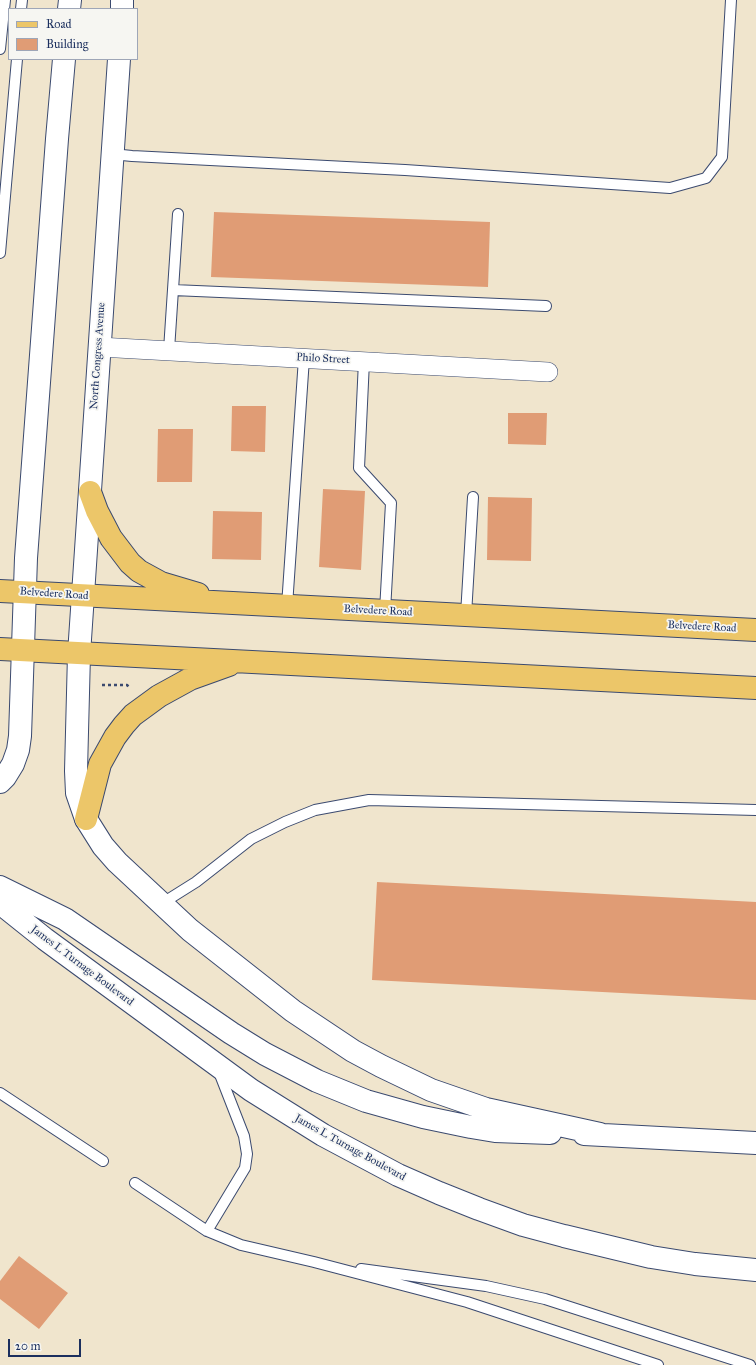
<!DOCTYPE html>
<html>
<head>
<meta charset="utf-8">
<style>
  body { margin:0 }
  #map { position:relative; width:756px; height:1365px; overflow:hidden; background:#f0e5cd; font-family:"IM FELL Great Primer",serif }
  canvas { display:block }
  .legend { position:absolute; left:8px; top:8px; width:130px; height:52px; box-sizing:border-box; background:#f6f6f2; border:1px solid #9ea6b7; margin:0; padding:5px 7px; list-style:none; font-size:12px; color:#1b2f5e }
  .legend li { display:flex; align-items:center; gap:8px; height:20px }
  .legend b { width:20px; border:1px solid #9ea6b7 }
  .scale { position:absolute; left:8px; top:1339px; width:73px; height:18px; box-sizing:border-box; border:2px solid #1b2f5e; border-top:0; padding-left:5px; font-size:12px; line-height:14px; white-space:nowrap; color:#1b2f5e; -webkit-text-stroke:3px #f6f6f2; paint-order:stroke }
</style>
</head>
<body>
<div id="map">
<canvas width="756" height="1365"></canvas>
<ul class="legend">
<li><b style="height:5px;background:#ecc669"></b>Road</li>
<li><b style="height:11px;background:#e09c75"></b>Building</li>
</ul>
<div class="scale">20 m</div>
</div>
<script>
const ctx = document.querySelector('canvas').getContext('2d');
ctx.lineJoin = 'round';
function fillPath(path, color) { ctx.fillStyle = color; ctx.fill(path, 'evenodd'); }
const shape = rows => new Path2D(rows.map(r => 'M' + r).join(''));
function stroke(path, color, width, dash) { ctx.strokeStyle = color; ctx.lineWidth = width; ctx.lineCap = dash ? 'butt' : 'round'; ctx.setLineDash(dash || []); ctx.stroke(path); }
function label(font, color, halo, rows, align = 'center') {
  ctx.font = font + ' "IM FELL Great Primer",serif'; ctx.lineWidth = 3.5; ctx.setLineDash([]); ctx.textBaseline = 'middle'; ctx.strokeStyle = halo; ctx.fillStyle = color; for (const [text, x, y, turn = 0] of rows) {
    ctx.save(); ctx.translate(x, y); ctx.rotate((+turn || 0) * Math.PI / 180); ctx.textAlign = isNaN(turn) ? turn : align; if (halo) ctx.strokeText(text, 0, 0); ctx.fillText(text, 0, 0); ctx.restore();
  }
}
const building = shape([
  [214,212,490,222,488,287,211,277],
  [232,406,266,406,265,452,231,451],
  [508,413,547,413,546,445,508,444],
  [158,429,193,429,192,482,157,482],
  [323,489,365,491,361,570,319,567],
  [488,497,532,498,531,561,487,560],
  [213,511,262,512,261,560,212,559],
  [377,882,756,902,756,1000,372,980],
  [19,1256,68,1293,39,1329,0,1299,0,1281]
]);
const path = shape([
  [102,685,127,685,130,688]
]);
const service = shape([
  [21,9,22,0],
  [0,49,5,0],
  [112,154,132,156,405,170,670,188,706,178,722,157,731,0],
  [0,253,17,59],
  [173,290,546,306],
  [169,350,178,214],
  [364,361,359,468,391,503,385,611],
  [287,606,304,358],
  [466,615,473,497],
  [161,904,196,882,251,839,285,822,315,810,369,800,756,810],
  [0,1093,103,1161],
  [135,1183,207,1231,241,1245,314,1262,467,1302,658,1365],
  [207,1231,245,1168,247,1154,244,1136,219,1072],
  [361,1269,486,1286,545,1299,750,1365]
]);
const minor = shape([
  [99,347,548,372]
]);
const tertiary = shape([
  [69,9,70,0],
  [122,9,122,0],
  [119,59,79,654,76,771,77,793,86,819,103,846,117,862,190,930,293,1011,353,1051,381,1066,431,1090,457,1099,486,1109,600,1134],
  [0,782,5,777,13,764,18,750,20,736,26,558,57,139,64,59],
  [0,887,65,919,231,1033,265,1054,317,1081,366,1101,423,1117,471,1127,495,1131,550,1133],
  [0,903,45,939,251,1090,323,1135,398,1175,439,1193,479,1209,523,1225,564,1236,651,1257,695,1264,756,1270],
  [584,1134,756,1143]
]);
const primary = shape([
  [90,492,97,511,111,538,130,563,139,571,161,583,198,594],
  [0,591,756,630],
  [0,649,756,688],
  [86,819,100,764,115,737,124,725,133,715,159,696,190,679,229,665]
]);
const streetNames = [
  ["North Congress Avenue",98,356,-86],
  ["Philo Street",323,359,3],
  ["Belvedere Road",54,594,4],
  ["Belvedere Road",378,611,3],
  ["Belvedere Road",702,627,3],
  ["James L Turnage Boulevard",82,966,37],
  ["James L Turnage Boulevard",350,1148,29]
];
fillPath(building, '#e09c75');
stroke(service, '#3b4a6f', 12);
stroke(minor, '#3b4a6f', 20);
stroke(tertiary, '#3b4a6f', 24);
stroke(primary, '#3b4a6f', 24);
stroke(path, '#3b4a6f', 2.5, [3, 3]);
stroke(service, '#fff', 10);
stroke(minor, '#fff', 19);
stroke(tertiary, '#fff', 22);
stroke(primary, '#ecc669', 22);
label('11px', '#1b2f5e', '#f6f6f2', streetNames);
</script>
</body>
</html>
